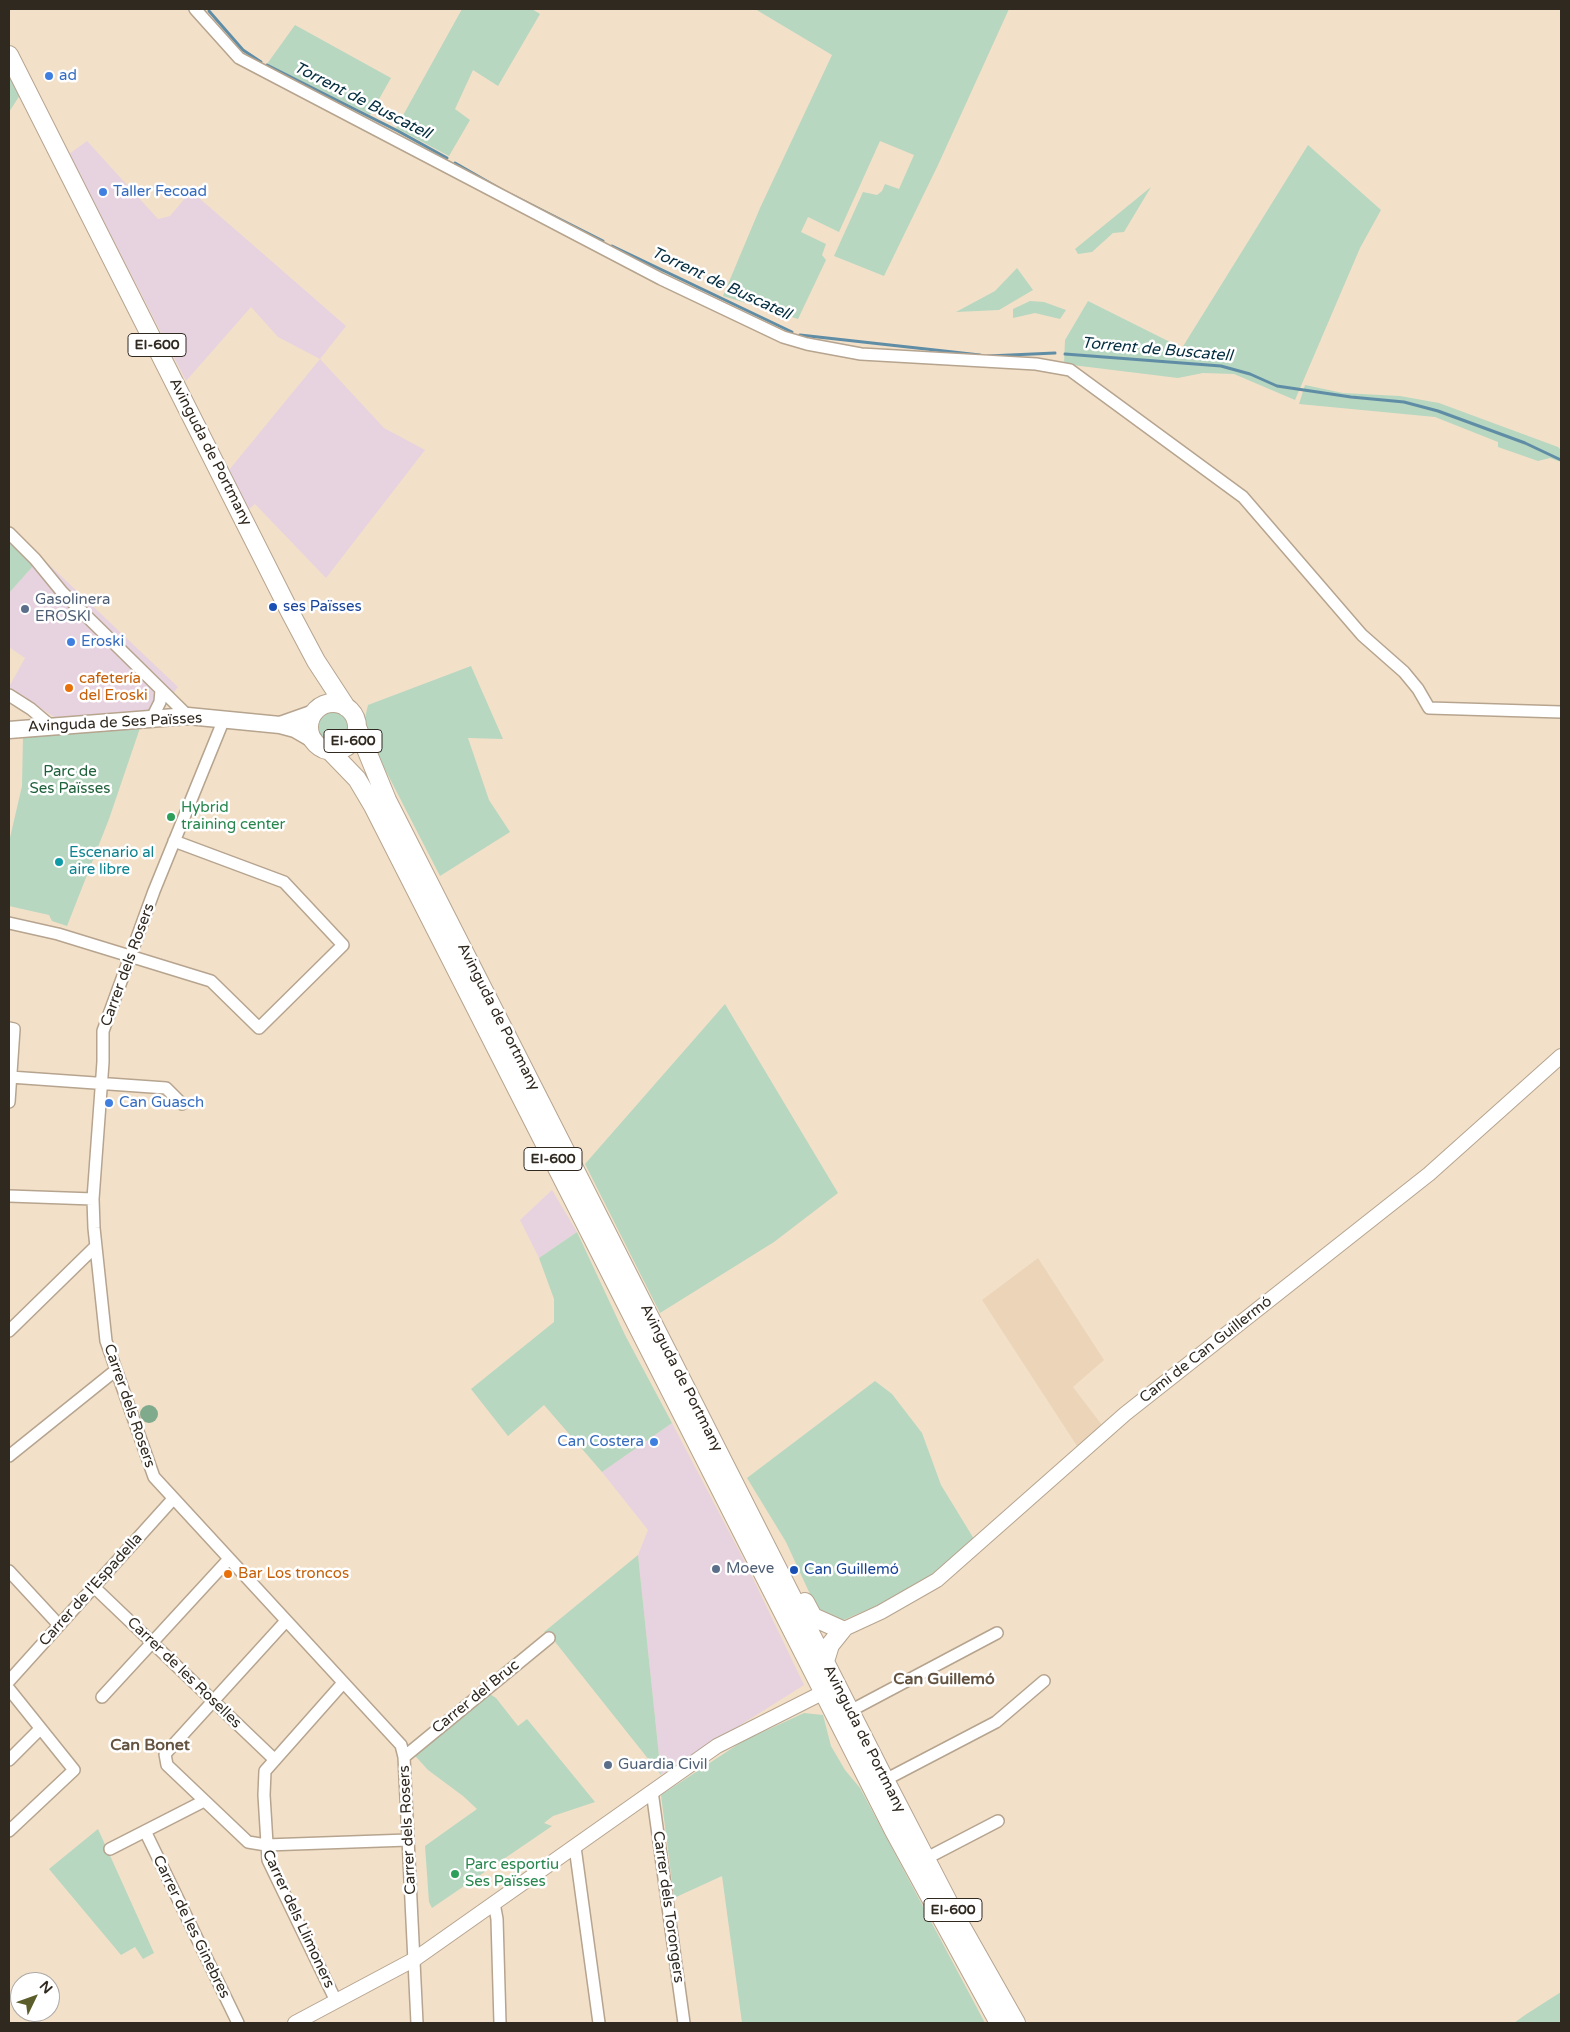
<!DOCTYPE html>
<html>
<head>
<meta charset="utf-8">
<style>
  body { margin:0 }
  #map { position:relative; width:1570px; height:2032px; overflow:hidden; background:#f3e0c9; font-family:"Varela Round",sans-serif }
  canvas { display:block }
  .frame { position:absolute; inset:0; border:10px solid #302920; pointer-events:none }
  .north { position:absolute; left:10px; top:1972px; width:50px; height:50px; box-sizing:border-box; background:#fff; border:1px solid #aca9a6; border-radius:50%; rotate:48deg; font-size:14px; font-weight:700; line-height:20px; text-align:center; color:#302920 }
  .north::after { content:''; display:block; margin:auto; width:18px; height:22px; background:#5b5e2b; clip-path:polygon(50% 0,100% 100%,50% 72%,0 100%) }
</style>
</head>
<body>
<div id="map">
<canvas width="1570" height="2032"></canvas>
<div class="frame"></div>
<div class="north">N</div>
</div>
<script>
const ctx = document.querySelector('canvas').getContext('2d');
ctx.lineJoin = 'round';
function fillPath(path, color) { ctx.fillStyle = color; ctx.fill(path, 'evenodd'); }
const shape = rows => new Path2D(rows.map(r => 'M' + r).join(''));
function stroke(path, color, width, dash) { ctx.strokeStyle = color; ctx.lineWidth = width; ctx.lineCap = dash ? 'butt' : 'round'; ctx.setLineDash(dash || []); ctx.stroke(path); }
function label(font, color, halo, rows, align = 'center') {
  ctx.font = font + ' "Varela Round",sans-serif'; ctx.lineWidth = 5; ctx.setLineDash([]); ctx.textBaseline = 'middle'; ctx.strokeStyle = halo; ctx.fillStyle = color; for (const [text, x, y, turn = 0] of rows) {
    ctx.save(); ctx.translate(x, y); ctx.rotate((+turn || 0) * Math.PI / 180); ctx.textAlign = isNaN(turn) ? turn : align; if (halo) ctx.strokeText(text, 0, 0); ctx.fillText(text, 0, 0); ctx.restore();
  }
}
const commercial = shape([
  [87,141,158,219,170,216,191,191,346,326,320,359,384,428,425,450,326,578,255,504,248,510,229,470,320,359,278,337,251,307,186,381,69,154],
  [41,557,178,687,161,709,54,717,9,687,25,658,9,647,9,593],
  [552,1190,577,1232,539,1258,520,1220],
  [672,1423,747,1566,804,1685,661,1775,638,1555,648,1530,602,1472]
]);
const built = shape([
  [1038,1258,1104,1360,1073,1387,1102,1425,1077,1446,982,1300]
]);
const green = shape([
  [462,9,532,9,540,14,498,86,473,70,455,109,470,120,449,156,396,128],
  [755,9,1009,9,938,165,884,276,834,256,863,192,877,195,882,191,885,184,899,189,914,155,880,141,839,232,808,217,801,232,826,244,822,255,826,260,798,319,723,296,760,208,832,55],
  [295,25,391,78,370,115,267,64],
  [9,67,22,92,9,112],
  [1308,145,1381,210,1360,248,1295,400,1234,374,1203,373,1178,378,1064,364,1065,340,1088,301,1182,348],
  [1151,187,1124,232,1113,233,1092,252,1078,254,1075,249],
  [1017,268,1033,290,999,310,956,312,995,291],
  [1030,301,1044,302,1066,310,1060,319,1035,313,1013,318,1013,309],
  [1305,385,1343,393,1400,396,1439,403,1558,447,1561,450,1561,462,1550,458,1538,461,1498,447,1498,442,1435,417,1299,404],
  [9,539,34,565,9,593],
  [471,666,503,739,468,738,489,800,510,832,440,876,372,744,366,730,365,718,368,705],
  '315 727a18 18 0 1 1 36 0a18 18 0 1 1-36 0Z',
  [141,725,109,819,67,926,52,921,49,915,9,906,9,842,22,786,23,736],
  [725,1004,838,1193,774,1242,660,1313,585,1164],
  [577,1232,625,1335,672,1423,602,1472,544,1405,508,1436,471,1389,554,1322,554,1299,539,1258],
  [875,1381,892,1394,922,1433,941,1485,974,1539,931,1575,888,1601,841,1621,826,1615,815,1605,786,1542,747,1478],
  [638,1555,661,1775,548,1633,544,1632],
  [482,1689,496,1698,518,1726,527,1719,595,1802,553,1816,544,1823,552,1826,432,1908,429,1902,425,1846,477,1809,463,1796,428,1770,408,1748],
  [804,1713,823,1715,831,1746,845,1770,860,1788,985,2023,742,2023,722,1876,674,1898,661,1795,743,1741],
  [98,1829,154,1953,143,1959,135,1947,121,1955,49,1869],
  [1561,1992,1561,2023,1514,2023,1525,2015]
]);
const forest = shape([
  '140 1414a9 9 0 1 1 18 0a9 9 0 1 1-18 0Z'
]);
const stream = shape([
  [209,11,243,50,261,62],
  [267,65,398,131,447,158],
  [455,163,504,191],
  [512,195,603,241],
  [612,246,792,332],
  [800,335,980,355],
  [1065,354,1221,366,1250,374,1277,386,1351,397,1404,402,1438,411,1525,443,1561,460],
  [988,356,1055,353]
]);
const minor = shape([
  [195,9,239,58,661,279,783,337,807,344,861,354,1036,364,1070,370,1243,497,1362,635,1404,672,1418,689,1429,708,1561,712],
  [9,533,35,559,62,592,188,716],
  [9,695,31,709,51,726],
  [152,718,160,702,161,690],
  [224,719,154,891,103,1031,103,1062,93,1199,94,1228,106,1341,154,1477,401,1745,404,1757,417,2023],
  [9,923,58,934,211,981,259,1028,343,945,284,882,174,841],
  [9,1028,14,1029,9,1102],
  [10,1077,166,1088,182,1104],
  [9,1196,93,1199],
  [9,1331,96,1246],
  [9,1456,116,1370],
  [9,1571,59,1625],
  [94,1587,275,1760],
  [286,1621,165,1754,167,1765,248,1842,266,1845,408,1840],
  [9,1681,173,1499],
  [9,1689,74,1770,9,1831],
  [102,1697,229,1559],
  [850,1711,997,1633],
  [404,1757,549,1638],
  [9,1760,40,1729],
  [885,1780,996,1722,1044,1681],
  [652,1791,684,2023],
  [145,1831,238,2023],
  [575,1847,599,2023],
  [110,1849,204,1801],
  [925,1859,998,1821],
  [494,1903,497,1919,500,2023],
  [336,2001,268,1860,264,1795,265,1771,343,1683]
]);
const tertiary = shape([
  [842,1630,881,1612,937,1580,1125,1414,1429,1174,1561,1056],
  [295,2023,415,1959,717,1746,824,1692]
]);
const secondary = shape([
  [280,725,314,713],
  [9,730,188,716,280,725,295,729,314,740]
]);
const primary = shape([
  [9,55,290,612,316,661,346,707],
  '309 727a24 24 0 1 1 48 0a24 24 0 1 1-48 0Z',
  [357,727,387,800,885,1780,957,1919,1016,2023],
  [329,750,357,779,373,806,894,1831,999,2023],
  [805,1602,813,1617,842,1630,830,1645,825,1661]
]);
const markers = [
  [49,76,5,"#3f7fe0"],
  [103,192,5,"#3f7fe0"],
  [273,607,5,"#1a4fb4"],
  [25,609,5,"#5c6f8a"],
  [71,642,5,"#3f7fe0"],
  [69,688,5,"#e8710a"],
  [171,817,5,"#2e9e5b"],
  [59,862,5,"#0f9aa8"],
  [109,1103,5,"#3f7fe0"],
  [654,1442,5,"#3f7fe0"],
  [716,1569,5,"#5c6f8a"],
  [794,1570,5,"#1a4fb4"],
  [228,1574,5,"#e8710a"],
  [608,1765,5,"#5c6f8a"],
  [455,1874,5,"#2e9e5b"]
];
const shields = [
  [157,345,58],
  [353,741,58],
  [553,1159,58],
  [953,1910,58]
];
const shieldNames = [
  ["EI-600",157,345],
  ["EI-600",353,741],
  ["EI-600",553,1159],
  ["EI-600",953,1910]
];
const shopNames = [
  ["ad",59,76],
  ["Taller Fecoad",113,192],
  ["Eroski",81,642],
  ["Can Guasch",119,1103],
  ["Can Costera",644,1442,"right"]
];
const streetNames = [
  ["Avinguda de Portmany",210,452,63],
  ["Avinguda de Ses Païsses",115,723,-3],
  ["Carrer dels Rosers",128,965,-70],
  ["Avinguda de Portmany",498,1017,63],
  ["Camí de Can Guillermó",1206,1350,-38],
  ["Avinguda de Portmany",681,1378,63],
  ["Carrer dels Rosers",129,1406,71],
  ["Carrer de l'Espadella",91,1590,-48],
  ["Carrer de les Roselles",184,1673,44],
  ["Carrer del Bruc",476,1697,-39],
  ["Avinguda de Portmany",864,1739,63],
  ["Carrer dels Rosers",408,1830,-93],
  ["Carrer dels Torongers",668,1907,82],
  ["Carrer dels Llimoners",298,1919,65],
  ["Carrer de les Ginebres",191,1927,64]
];
const serviceNames = [
  ["Gasolinera",35,600],
  ["EROSKI",35,617],
  ["Moeve",726,1569],
  ["Guardia Civil",618,1765]
];
const transitNames = [
  ["ses Païsses",283,607],
  ["Can Guillemó",804,1570]
];
const foodNames = [
  ["cafetería",79,679],
  ["del Eroski",79,696],
  ["Bar Los troncos",238,1574]
];
const parkNames = [
  ["Parc de",70,772],
  ["Ses Païsses",70,789]
];
const leisureNames = [
  ["Hybrid",181,808],
  ["training center",181,825],
  ["Parc esportiu",465,1865],
  ["Ses Païsses",465,1882]
];
const cultureNames = [
  ["Escenario al",69,853],
  ["aire libre",69,870]
];
const waterNames = [
  ["Torrent de Buscatell",362,101,27],
  ["Torrent de Buscatell",721,284,25],
  ["Torrent de Buscatell",1157,350,5]
];
const neighbourhoodNames = [
  ["Can Guillemó",944,1680],
  ["Can Bonet",150,1746]
];
fillPath(commercial, '#e7d2e0');
fillPath(built, '#ecd4b8');
fillPath(green, '#b7d7c0');
fillPath(forest, '#80aa8c');
stroke(stream, '#608da6', 3);
stroke(minor, '#b6a48f', 14);
stroke(tertiary, '#b6a48f', 16);
stroke(secondary, '#b6a48f', 19);
stroke(primary, '#b6a48f', 20);
stroke(minor, '#fff', 11);
stroke(tertiary, '#fff', 14);
stroke(secondary, '#fff', 16);
stroke(primary, '#fff', 18);
for (const [x, y, r, color] of markers) { const dot = new Path2D(); dot.arc(x, y, r, 0, 2 * Math.PI); ctx.fillStyle = color; ctx.fill(dot); stroke(dot, '#fff', 2); }
for (const [x, y, w] of shields) { const box = new Path2D(); box.roundRect(x - w / 2, y - 11.5, w, 23, 4); ctx.fillStyle = '#fff'; ctx.fill(box); stroke(box, '#302920', 1); }
label('bold 14px', '#302920', null, shieldNames);
label('15px', '#366cbe', '#fff', shopNames, 'left');
label('15px', '#302920', '#fff', streetNames);
label('15px', '#4e5e75', '#fff', serviceNames, 'left');
label('15px', '#164399', '#fff', transitNames, 'left');
label('15px', '#c56008', '#fff', foodNames, 'left');
label('15px', '#1f613b', '#fff', parkNames);
label('15px', '#27864d', '#fff', leisureNames, 'left');
label('15px', '#0d838f', '#fff', cultureNames, 'left');
label('italic 16px', '#042d40', '#fff', waterNames);
label('bold 16px', '#635340', '#fff', neighbourhoodNames);
</script>
</body>
</html>
